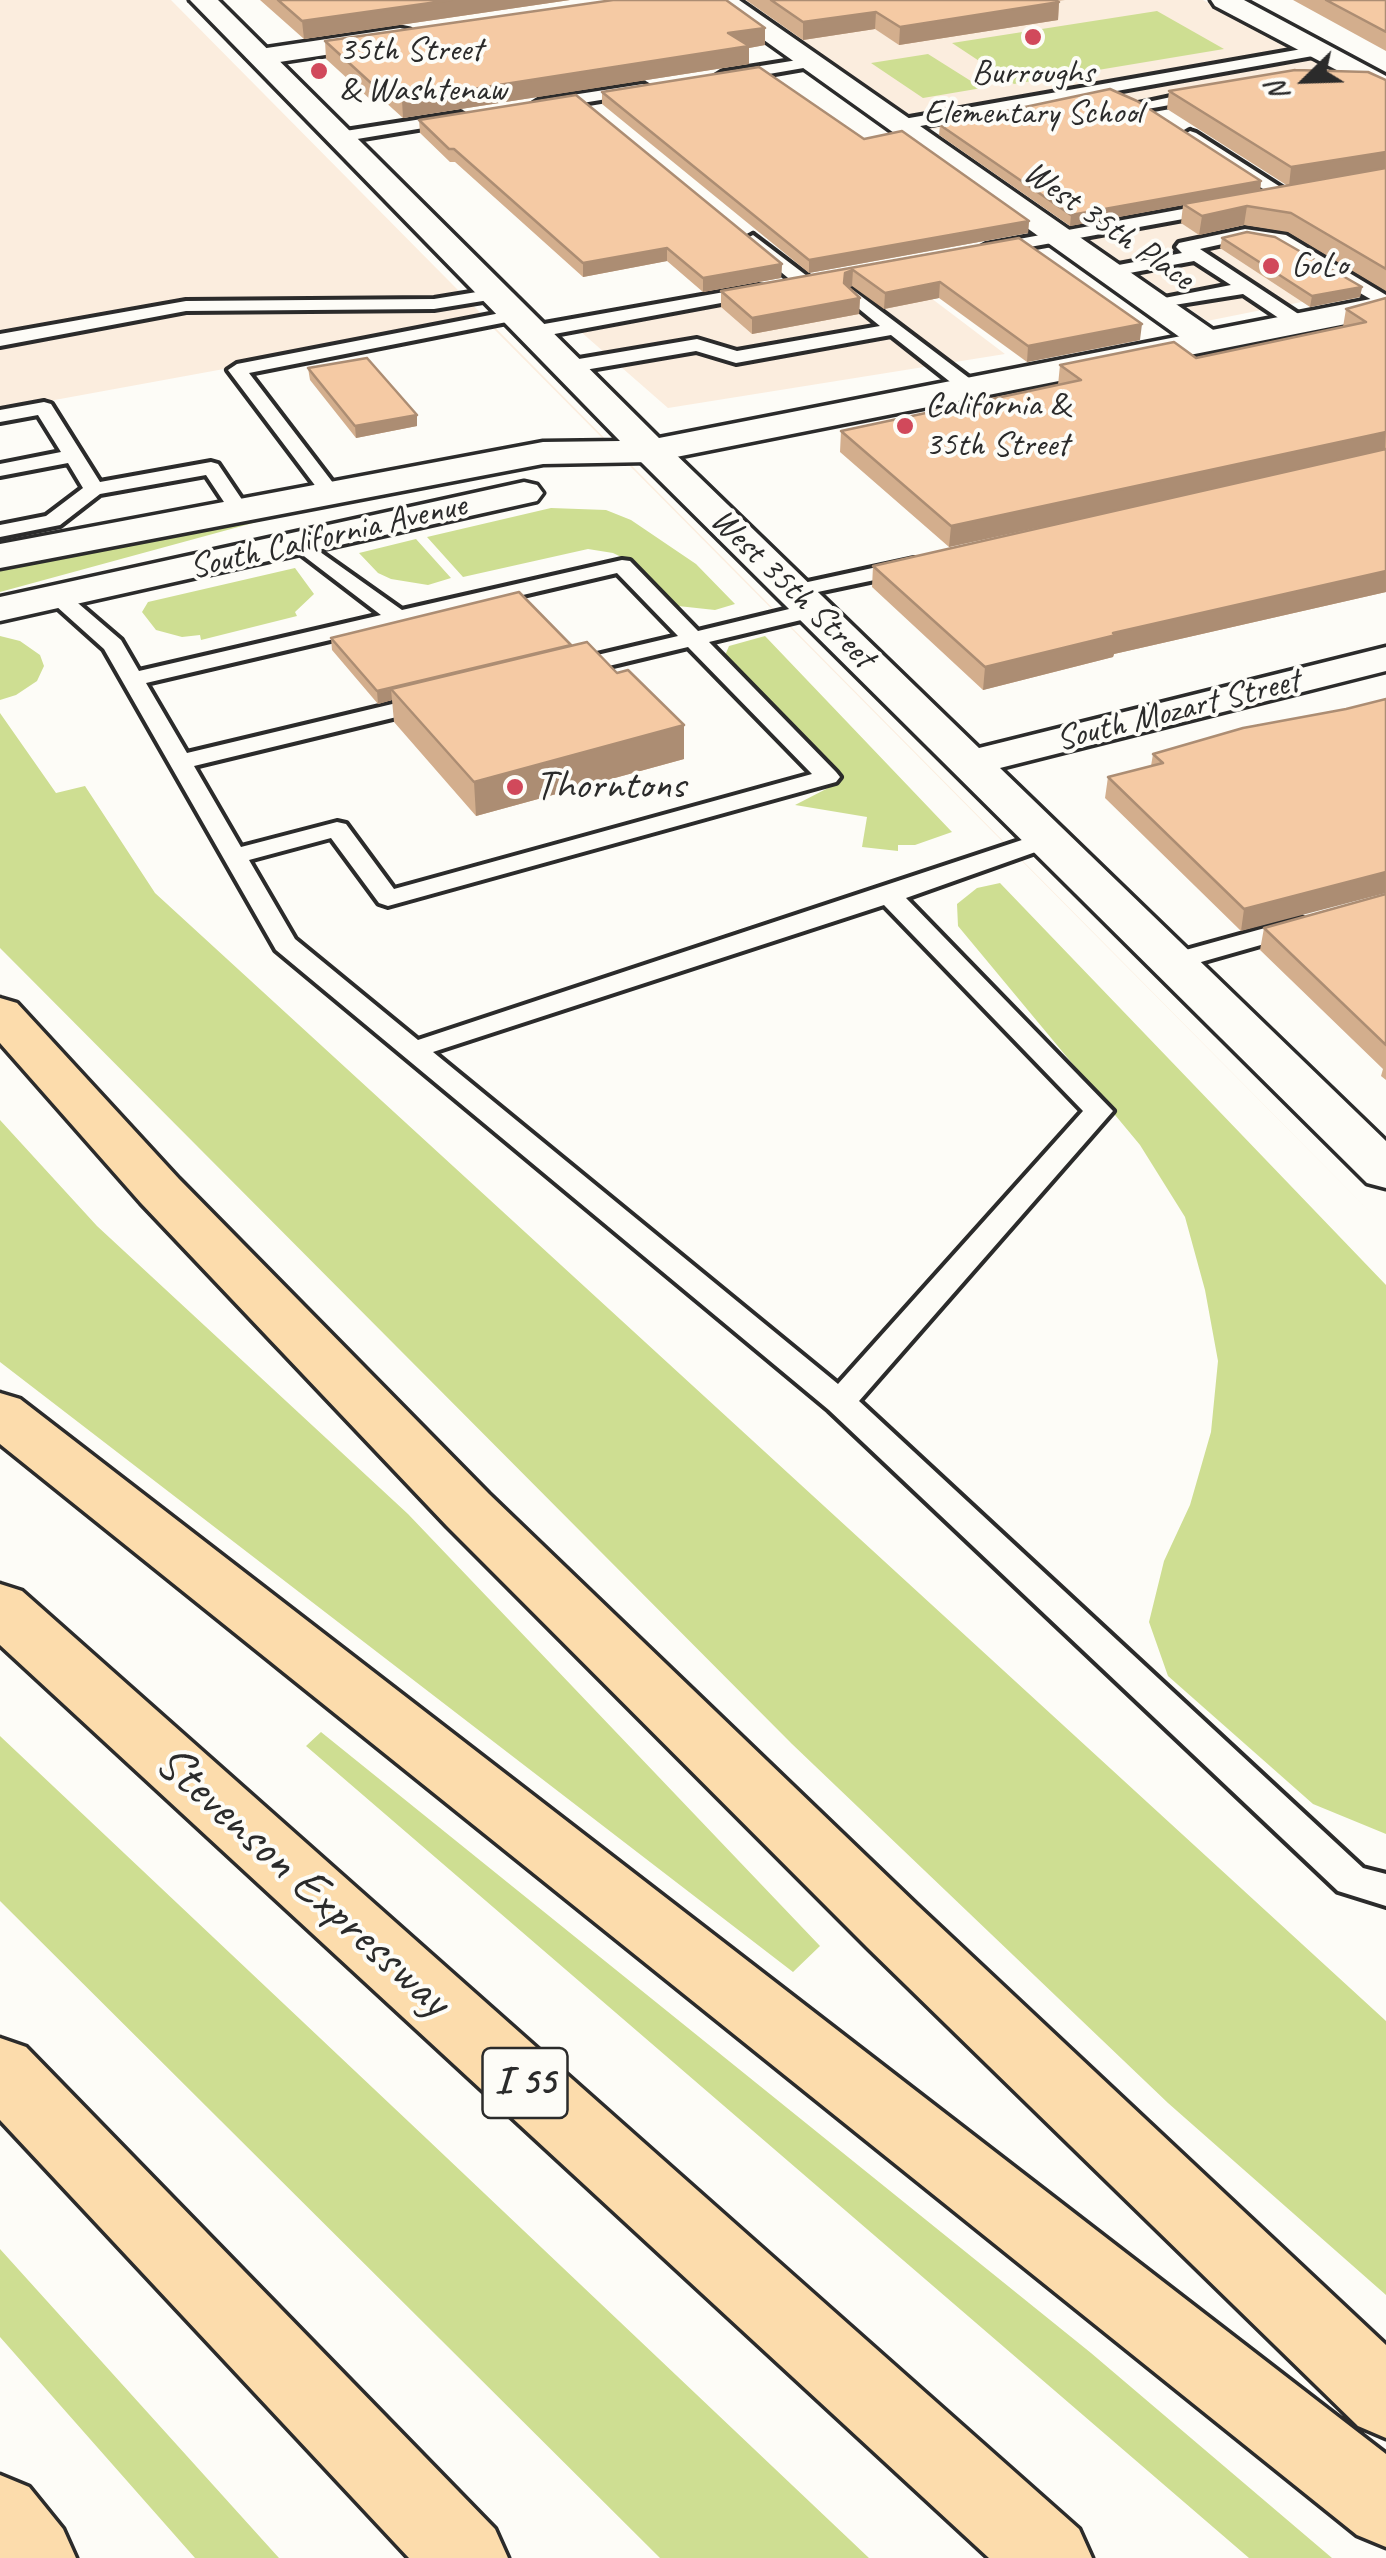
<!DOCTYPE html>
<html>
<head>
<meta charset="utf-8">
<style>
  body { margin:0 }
  #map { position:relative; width:1386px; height:2558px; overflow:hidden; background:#fdfcf7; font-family:Caveat,sans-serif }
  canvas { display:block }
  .north { position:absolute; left:1256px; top:30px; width:100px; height:100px; -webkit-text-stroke:8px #fdfcf7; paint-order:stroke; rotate:247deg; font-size:28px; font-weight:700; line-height:40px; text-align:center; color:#2b2b2b }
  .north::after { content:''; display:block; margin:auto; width:35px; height:45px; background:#2b2b2b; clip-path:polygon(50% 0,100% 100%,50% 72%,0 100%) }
</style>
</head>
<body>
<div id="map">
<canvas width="1386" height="2558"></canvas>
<div class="north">N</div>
</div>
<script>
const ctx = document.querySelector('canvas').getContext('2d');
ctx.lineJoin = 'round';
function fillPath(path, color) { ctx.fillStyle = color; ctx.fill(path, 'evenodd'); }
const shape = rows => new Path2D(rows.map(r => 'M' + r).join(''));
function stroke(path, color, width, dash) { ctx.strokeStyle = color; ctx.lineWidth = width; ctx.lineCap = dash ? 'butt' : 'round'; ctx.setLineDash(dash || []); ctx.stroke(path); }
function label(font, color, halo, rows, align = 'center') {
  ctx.font = font + ' Caveat,sans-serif'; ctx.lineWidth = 8; ctx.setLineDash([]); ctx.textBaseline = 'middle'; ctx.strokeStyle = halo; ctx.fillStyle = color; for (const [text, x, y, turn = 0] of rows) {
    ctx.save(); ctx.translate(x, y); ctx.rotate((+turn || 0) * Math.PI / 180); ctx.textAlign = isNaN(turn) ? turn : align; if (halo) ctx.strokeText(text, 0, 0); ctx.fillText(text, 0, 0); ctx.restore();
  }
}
const built = shape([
  [0,0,171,0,1386,1228,486,321,0,410],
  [744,0,1203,0,1336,73,1142,105,1129,97,930,130],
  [1386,177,1386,285,1207,321,1080,233],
  [890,267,1005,354,668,408,573,325]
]);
const green = shape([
  [1157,11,1224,49,1014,84,952,43],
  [928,54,982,88,923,98,871,63],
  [551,508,606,510,631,520,696,564,735,604,715,610,678,606,634,563,613,553,588,549,463,577,427,537],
  [271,516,264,520,0,592,0,569],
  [416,539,451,578,428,585,391,579,378,573,359,553],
  [295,568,314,594,295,612,297,616,201,640,200,635,182,637,156,630,142,612,148,602],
  [0,636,20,641,40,655,44,666,37,681,16,695,0,700],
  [765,636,952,832,915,845,898,845,898,851,862,847,867,817,795,805,830,787,835,777,724,658,729,646],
  [0,713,56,793,85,786,155,893,1386,2021,1386,2295,1168,2103,792,1744,0,948],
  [1000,883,1386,1285,1386,1834,1313,1804,1168,1676,1149,1622,1164,1561,1190,1505,1211,1432,1218,1361,1205,1290,1185,1217,1140,1145,958,926,957,904,977,888],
  [0,1120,97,1226,408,1514,820,1946,793,1972,0,1362],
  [321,1732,1091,2353,1332,2558,1249,2558,306,1746],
  [0,1736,427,2139,869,2558,660,2558,0,1901],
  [0,2249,279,2558,195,2558,0,2337]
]);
const lane = shape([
  [1319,46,1327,51,1324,54,898,130,890,125,898,120,1319,46],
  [810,58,818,63,815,66,723,82,715,77,723,72,810,58],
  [643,84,651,89,649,92,540,110,532,105,540,100,643,84],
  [1208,89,1214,91,1214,97,1142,110,1134,105,1208,89],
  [460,113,468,118,466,121,339,142,331,137,339,132,460,113],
  [1190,131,1196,133,1293,195,1279,199,1184,139,1182,136,1190,131],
  [1221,202,1230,207,1227,211,986,255,977,250,986,245,1221,202],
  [1245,229,1286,235,1386,295,1386,308,1275,244,1245,239,1200,249,1306,319,1306,327,1292,327,1243,294,1149,309,1149,301,1231,285,1194,261,1108,277,1099,272,1108,267,1182,253,1176,247,1179,243,1245,229],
  [753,235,811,279,811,287,799,287,747,244,744,240,753,235],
  [758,286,764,287,764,295,533,338,524,332,533,326,758,286],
  [495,289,501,290,501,298,434,309,186,311,0,346,0,334,186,301,434,299,495,289],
  [853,290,977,384,977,392,963,392,891,335,736,363,696,351,567,373,558,367,567,361,697,339,737,351,880,326,847,299,847,291,853,290],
  [516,310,525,315,522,319,249,373,340,492,330,498,323,496,228,370,237,364,516,310],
  [44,402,51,404,100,482,211,462,218,464,249,510,246,514,232,514,206,475,100,494,60,525,0,537,0,525,46,516,83,488,68,463,0,476,0,464,61,452,38,415,0,422,0,410,44,402],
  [299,537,402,610,622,560,630,561,698,631,814,603,825,610,822,615,709,642,836,772,840,777,836,782,388,906,379,903,331,838,249,860,295,939,418,1040,1040,834,1058,834,1061,839,1058,844,906,898,1113,1111,859,1401,1363,1868,1386,1874,1386,1906,1338,1891,829,1410,276,950,104,649,46,597,49,592,65,592,121,640,139,671,381,615,292,547,288,543,299,537],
  [617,573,678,636,559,664,556,669,559,674,567,676,688,647,812,774,394,889,346,824,337,822,241,847,194,766,438,707,442,702,438,697,430,695,187,753,146,683,617,573],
  [884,905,1083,1111,838,1384,433,1052,884,905],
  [914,559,922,560,925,565,922,570,794,597,783,591,794,585,914,559],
  [1301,918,1314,926,1310,931,1173,970,1160,962,1164,956,1301,918]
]);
const street = shape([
  [708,0,739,0,1219,334,1224,341,1219,348,1207,351,1195,348,708,0],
  [1211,0,1244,0,1386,76,1386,96,1215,6,1211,0],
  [400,28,410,30,414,36,410,42,260,65,246,57,260,49,400,28],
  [651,440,664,443,979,748,1386,647,1386,671,1000,768,1386,1141,1386,1188,1367,1183,638,459,633,451,638,443,651,440]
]);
const secondary = shape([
  [190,0,218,0,659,438,1386,296,1386,316,651,462,543,464,0,568,0,544,543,442,620,441,190,0],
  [524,482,537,485,543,493,537,501,0,621,0,597,524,482]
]);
const highway = shape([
  [0,998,17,1003,179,1179,489,1494,917,1905,1386,2345,1386,2438,1358,2426,867,1947,447,1526,141,1203,0,1043,0,998],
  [0,1393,20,1399,1386,2454,1386,2547,1357,2535,0,1444,0,1393],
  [0,1584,22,1591,1079,2529,1092,2558,989,2558,0,1645,0,1584],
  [0,2038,26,2047,495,2529,508,2558,409,2558,0,2120,0,2038],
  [0,2475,29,2487,63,2529,76,2558,0,2558,0,2475]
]);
const wall = shape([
  [260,0,570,0,304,39],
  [746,0,1065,0,1057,1,1059,2,1058,20,899,45,875,29,803,40],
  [1293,0,1386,0,1386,51],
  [765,28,765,45,749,48,749,64,403,118,383,100,372,101,326,59,325,41],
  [1386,80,1386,291,1288,232,1244,225,1199,235,1181,223,1183,205,1070,226,939,135,940,125,1261,181,1260,191,1288,186,1167,109,1169,91],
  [602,92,864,139,1029,221,1028,233,809,273,602,104],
  [419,120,782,264,781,278,703,292,667,261,583,277,455,162,450,162,420,133],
  [1019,238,1140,340,1027,362,939,298,884,309,852,286,848,287,860,298,859,314,752,334,721,307,721,291],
  [1222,238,1362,287,1360,297,1310,307,1220,248],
  [1386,298,1386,592,1114,654,1113,657,983,690,872,587,873,566,1063,522,949,547,840,452,841,431,1058,385,1060,365,1196,358,1343,327,1346,309],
  [308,368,417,426,356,438,310,380],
  [331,638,571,646,617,673,684,725,684,759,476,816,394,722,392,700,378,704,332,650],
  [1346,709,1241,931,1105,798,1108,777,1151,766,1153,754],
  [1386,894,1386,1080,1381,1076,1383,1069,1260,950,1264,928]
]);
const shadedWall = shape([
  [451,0,570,0,304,39,302,21],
  [1059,2,1058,20,899,45,900,27],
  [876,12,875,29,803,40,803,22],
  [765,28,765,45,749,48,749,64,403,118,402,100,728,33],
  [382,82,383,100,372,101,371,83],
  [1386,152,1386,170,1289,186,1291,167],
  [1261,181,1260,191,1070,226,1071,215],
  [1247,206,1244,225,1199,235,1202,216],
  [1029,221,1028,233,809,273,809,260],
  [667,248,667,261,583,277,583,263],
  [782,264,781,278,703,292,703,278],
  [853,270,852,286,844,289,845,273],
  [940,282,939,298,884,309,885,293],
  [1362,287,1360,297,1310,307,1312,296],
  [860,298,859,314,752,334,752,318],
  [1142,324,1140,340,1027,362,1028,346],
  [417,415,417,426,356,438,355,426],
  [1386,432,1385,452,949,547,951,526],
  [1386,571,1386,592,1114,654,1113,657,983,690,985,667,1113,633],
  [391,689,392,700,378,704,377,691],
  [684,725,684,759,476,816,474,782],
  [1386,872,1386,893,1241,931,1244,909]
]);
const building = shape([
  [278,0,451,0,302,21,278,0],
  [613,0,726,0,765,28,728,33,749,46,402,100,382,82,371,83,325,41,613,0],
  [771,0,1055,0,1059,2,900,27,876,12,803,22,771,0],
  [1326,0,1386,0,1386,32,1326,0],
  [759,67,864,139,902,131,1029,221,809,260,602,92,759,67],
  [1295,70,1368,72,1386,80,1386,152,1291,167,1169,91,1295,70],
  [1110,89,1137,101,1261,181,1071,215,940,125,1110,89],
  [576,95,782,264,703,278,667,248,583,263,454,149,449,149,419,120,576,95],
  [1386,168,1386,269,1291,213,1247,206,1202,216,1183,204,1386,168],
  [1247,232,1275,237,1362,287,1312,296,1222,238,1247,232],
  [1019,238,1142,324,1028,346,940,282,885,293,853,270,845,273,844,283,860,298,752,318,721,291,1019,238],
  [1386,298,1386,432,951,526,841,431,1081,380,1060,365,1174,342,1196,358,1366,322,1346,309,1386,298],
  [367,358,417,415,355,426,308,368,367,358],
  [1386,449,1386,571,1113,633,1116,635,985,667,873,566,1386,449],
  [519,592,571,645,377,691,331,638,519,592],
  [587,642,617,673,628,670,684,725,474,782,391,689,587,642],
  [1386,699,1386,872,1244,909,1108,777,1163,763,1153,754,1243,728,1346,709,1386,699],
  [1386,894,1386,1045,1264,928,1386,894]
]);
const markers = [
  [1033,37,10,"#d1495b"],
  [319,71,10,"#d1495b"],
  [1271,266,10,"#d1495b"],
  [905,426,10,"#d1495b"],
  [515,787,10,"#d1495b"]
];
const farPoinames = [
  ["35th Street",339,51],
  ["& Washtenaw",339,91],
  ["Burroughs",1033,74,"center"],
  ["Elementary School",1033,114,"center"],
  ["GoLo",1291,266],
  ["California &",925,406],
  ["35th Street",925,446]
];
const farStreetnames = [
  ["West 35th Place",1108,226,35],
  ["South California Avenue",328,537,-13],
  ["West 35th Street",792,589,44],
  ["South Mozart Street",1178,711,-14]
];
const shields = [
  [525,2083,85]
];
const shieldNames = [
  ["I 55",525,2083]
];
const poiNames = [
  ["Thorntons",535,787]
];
const nearStreetnames = [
  ["Stevenson Expressway",302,1882,42]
];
fillPath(built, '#fbedde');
fillPath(green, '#cede92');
stroke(lane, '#2b2b2b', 8);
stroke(street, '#2b2b2b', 7);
stroke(secondary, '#2b2b2b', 7);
stroke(highway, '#2b2b2b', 7);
fillPath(lane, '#fdfcf7');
fillPath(street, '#fdfcf7');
fillPath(secondary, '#fdfcf7');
fillPath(highway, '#fcdcac');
fillPath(wall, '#d3ae8d');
fillPath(shadedWall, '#ac8d73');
fillPath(building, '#f5caa4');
stroke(building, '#ac8d73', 2.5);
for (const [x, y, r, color] of markers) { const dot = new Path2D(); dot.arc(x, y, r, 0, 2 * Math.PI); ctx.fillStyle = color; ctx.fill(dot); stroke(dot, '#fdfcf7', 4); }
label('35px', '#2b2b2b', '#fdfcf7', farPoinames, 'left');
label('35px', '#2b2b2b', '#fdfcf7', farStreetnames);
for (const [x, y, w] of shields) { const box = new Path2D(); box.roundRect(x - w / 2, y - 35, w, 70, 8); ctx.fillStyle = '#fdfcf7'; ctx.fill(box); stroke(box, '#2b2b2b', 2.5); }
label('bold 40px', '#2b2b2b', null, shieldNames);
label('42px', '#2b2b2b', '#fdfcf7', poiNames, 'left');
label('50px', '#2b2b2b', '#fdfcf7', nearStreetnames);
</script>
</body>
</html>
